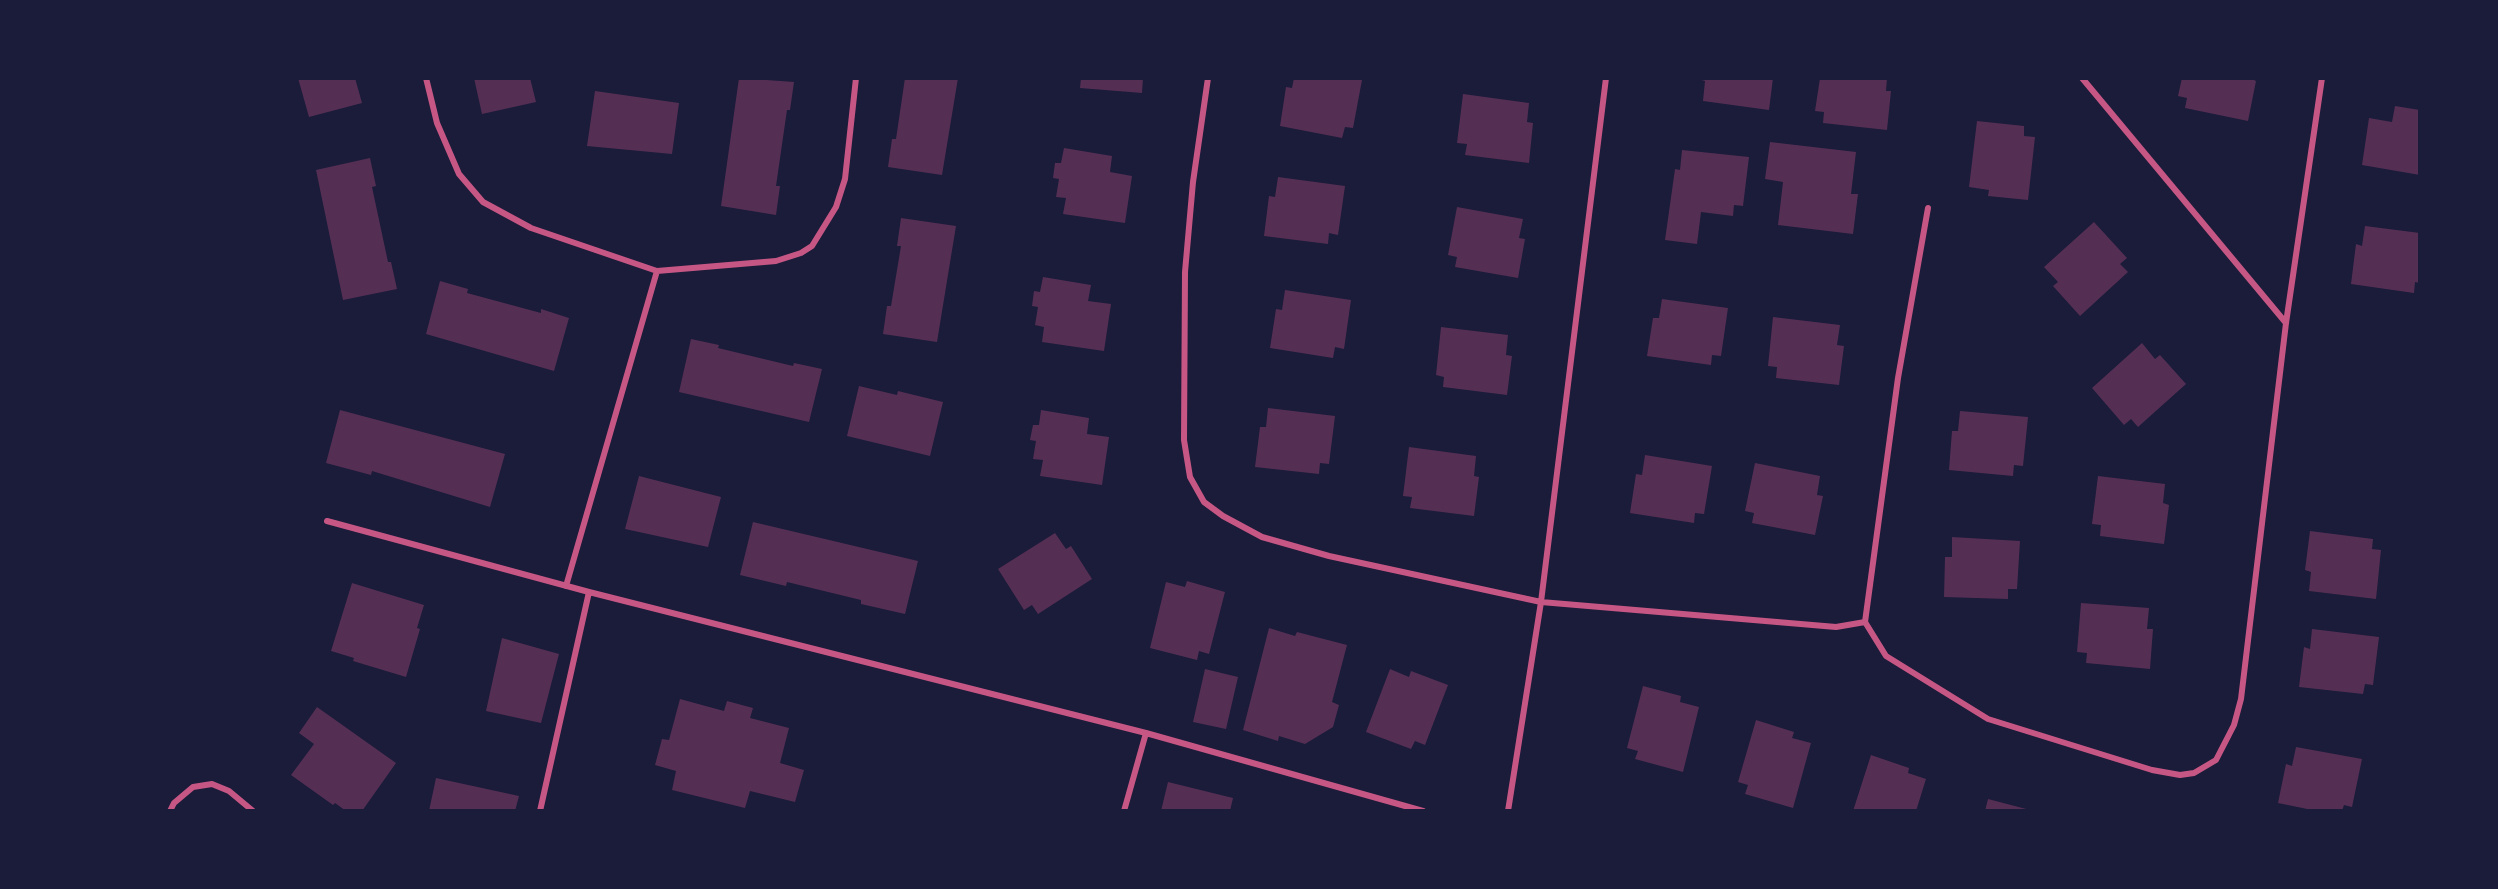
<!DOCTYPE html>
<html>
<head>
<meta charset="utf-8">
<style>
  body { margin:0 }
  #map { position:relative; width:2498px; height:889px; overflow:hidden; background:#1b1b3a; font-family:Quicksand,sans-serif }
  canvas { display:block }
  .frame { position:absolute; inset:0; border:80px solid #1b1b3a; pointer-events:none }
</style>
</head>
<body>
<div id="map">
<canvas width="2498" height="889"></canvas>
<div class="frame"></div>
</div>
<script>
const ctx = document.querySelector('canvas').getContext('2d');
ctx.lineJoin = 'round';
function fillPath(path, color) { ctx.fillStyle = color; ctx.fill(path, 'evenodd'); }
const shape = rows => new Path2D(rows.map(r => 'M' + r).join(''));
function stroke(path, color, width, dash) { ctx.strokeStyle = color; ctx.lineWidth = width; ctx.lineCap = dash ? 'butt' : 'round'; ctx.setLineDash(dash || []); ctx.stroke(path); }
const building = shape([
  [298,78,355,78,362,103,309,117],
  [474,78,530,78,536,102,482,114],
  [739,78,794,82,790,110,787,110,776,186,780,186,776,215,721,206],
  [905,78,958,78,942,175,888,167,892,139,896,139],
  [1081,78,1143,78,1142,93,1080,88],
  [1294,78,1362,80,1353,128,1345,127,1342,138,1280,126,1286,87,1292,88],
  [1773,78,1769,110,1703,101,1705,81,1698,79],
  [1820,78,1887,78,1886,91,1891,91,1887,130,1823,123,1824,112,1815,111],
  [2182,78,2250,78,2256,81,2248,121,2185,108,2187,98,2178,96],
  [595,91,679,103,672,154,587,146],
  [1463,94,1529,103,1527,122,1533,123,1529,163,1465,155,1467,144,1457,143],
  [2395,106,2420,110,2420,175,2362,165,2369,118,2392,122],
  [1977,121,2024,126,2024,136,2035,137,2028,200,1988,196,1989,190,1969,187],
  [1770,142,1856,152,1851,194,1858,194,1853,234,1778,225,1783,182,1765,179],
  [1064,148,1112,156,1110,172,1132,176,1125,223,1063,214,1066,198,1056,197,1059,179,1053,178,1055,163,1061,163],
  [1682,150,1749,157,1743,206,1734,205,1733,216,1701,212,1697,244,1665,240,1675,169,1680,170],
  [370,158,376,186,372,187,388,262,391,262,397,289,343,300,316,170],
  [1278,177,1345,186,1338,235,1329,233,1328,244,1264,236,1269,196,1275,197],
  [1457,207,1523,219,1519,238,1525,239,1518,278,1455,267,1457,257,1448,255],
  [901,218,956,226,937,342,883,334,887,306,891,306,901,246,897,246],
  [2094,222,2127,258,2120,264,2128,272,2080,316,2053,286,2058,282,2044,267],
  [2365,226,2420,233,2420,283,2415,282,2414,293,2351,284,2356,244,2362,246],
  [1043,277,1091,285,1088,301,1111,304,1104,351,1042,342,1044,327,1035,325,1038,307,1032,306,1034,291,1040,292],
  [440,281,468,289,467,293,541,313,541,309,569,318,554,371,426,334],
  [1285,290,1351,300,1344,349,1335,347,1333,358,1270,348,1276,309,1282,310],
  [1662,299,1728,308,1721,356,1712,355,1711,365,1647,356,1653,318,1659,318],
  [1773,317,1840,325,1837,345,1844,346,1839,385,1776,378,1777,367,1768,366],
  [1441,327,1508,335,1506,355,1512,356,1507,395,1443,387,1444,377,1436,375],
  [691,339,719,345,718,348,793,366,794,363,822,369,809,422,679,392],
  [2142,343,2155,359,2160,355,2186,384,2138,427,2131,419,2124,425,2092,388],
  [859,386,897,395,898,391,943,402,930,456,847,436],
  [1268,408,1335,416,1329,464,1320,463,1319,474,1255,467,1260,427,1266,427],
  [340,410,505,454,490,507,372,471,371,475,326,463],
  [1041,410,1089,418,1087,434,1109,437,1102,485,1040,476,1043,460,1033,459,1036,441,1030,440,1033,425,1039,425],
  [1960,411,2028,417,2023,466,2014,465,2013,476,1949,470,1952,431,1958,431],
  [1409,447,1476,456,1474,476,1479,477,1474,516,1410,508,1412,497,1403,496],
  [1645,455,1712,466,1704,514,1695,513,1694,523,1630,513,1636,474,1642,475],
  [1755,463,1820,476,1817,495,1823,496,1815,535,1752,523,1754,513,1745,511],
  [639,476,721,497,708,547,625,529],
  [2098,476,2165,484,2163,503,2169,505,2164,544,2100,536,2101,525,2092,524],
  [753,522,918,561,905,614,861,604,861,600,787,582,786,586,740,575],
  [2310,531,2373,539,2372,549,2381,550,2376,599,2309,591,2311,572,2305,570],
  [1055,533,1066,549,1071,546,1092,579,1038,614,1032,605,1024,610,998,569],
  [1952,537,2020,541,2017,589,2008,589,2008,599,1944,597,1945,557,1952,557],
  [1187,581,1225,592,1209,654,1199,651,1197,660,1150,648,1166,582,1185,587],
  [352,583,424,605,417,628,420,629,406,677,353,661,354,658,331,651],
  [2081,603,2149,608,2147,629,2153,629,2150,669,2086,663,2087,653,2077,652],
  [1269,628,1295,636,1297,632,1347,645,1332,702,1339,705,1333,727,1305,744,1279,736,1278,741,1243,730],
  [2312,629,2379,637,2373,685,2365,684,2363,694,2299,687,2304,647,2310,649],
  [502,638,559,654,541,723,486,711],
  [1205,669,1238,677,1226,729,1193,722],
  [1390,669,1409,677,1411,671,1448,685,1425,745,1415,741,1411,749,1366,732],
  [1643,686,1681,696,1680,702,1699,707,1683,772,1635,759,1638,751,1627,748],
  [680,699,724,711,727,701,753,708,750,718,789,728,780,763,804,770,795,802,750,791,745,808,672,790,676,771,655,765,662,739,669,740],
  [317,707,396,763,362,811,346,811,335,803,333,805,291,775,314,744,299,733],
  [1756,720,1794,732,1792,738,1811,743,1793,808,1745,794,1748,785,1738,782],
  [2296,747,2362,759,2352,807,2344,805,2342,811,2317,811,2278,803,2286,764,2292,766],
  [1871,755,1909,768,1908,773,1926,779,1916,811,1853,811],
  [436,778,519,796,515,811,429,811],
  [1168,782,1233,798,1230,811,1161,811],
  [1988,799,2030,810,2030,811,1985,811]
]);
const minor = shape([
  [426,78,437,123,459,174,483,202,531,228,657,271,566,586],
  [1208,78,1193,182,1185,272,1184,440,1190,477,1204,502,1223,516,1262,537,1329,556,1541,602,1836,627,1865,622,1886,656,1988,719,2152,770,2180,775,2194,773,2216,760,2234,725,2241,699,2286,323,2322,78],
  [2082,78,2286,323],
  [657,271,776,261,801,253,812,246,836,207,845,179,856,78],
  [327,521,589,592,1146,733,1423,811],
  [1865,622,1898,378,1928,208],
  [170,811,174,803,193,787,212,784,229,791,253,811],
  [540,811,589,592],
  [1124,811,1146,733],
  [1508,811,1541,602,1606,78]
]);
fillPath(building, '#542f53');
stroke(minor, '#c65784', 6);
</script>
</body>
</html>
